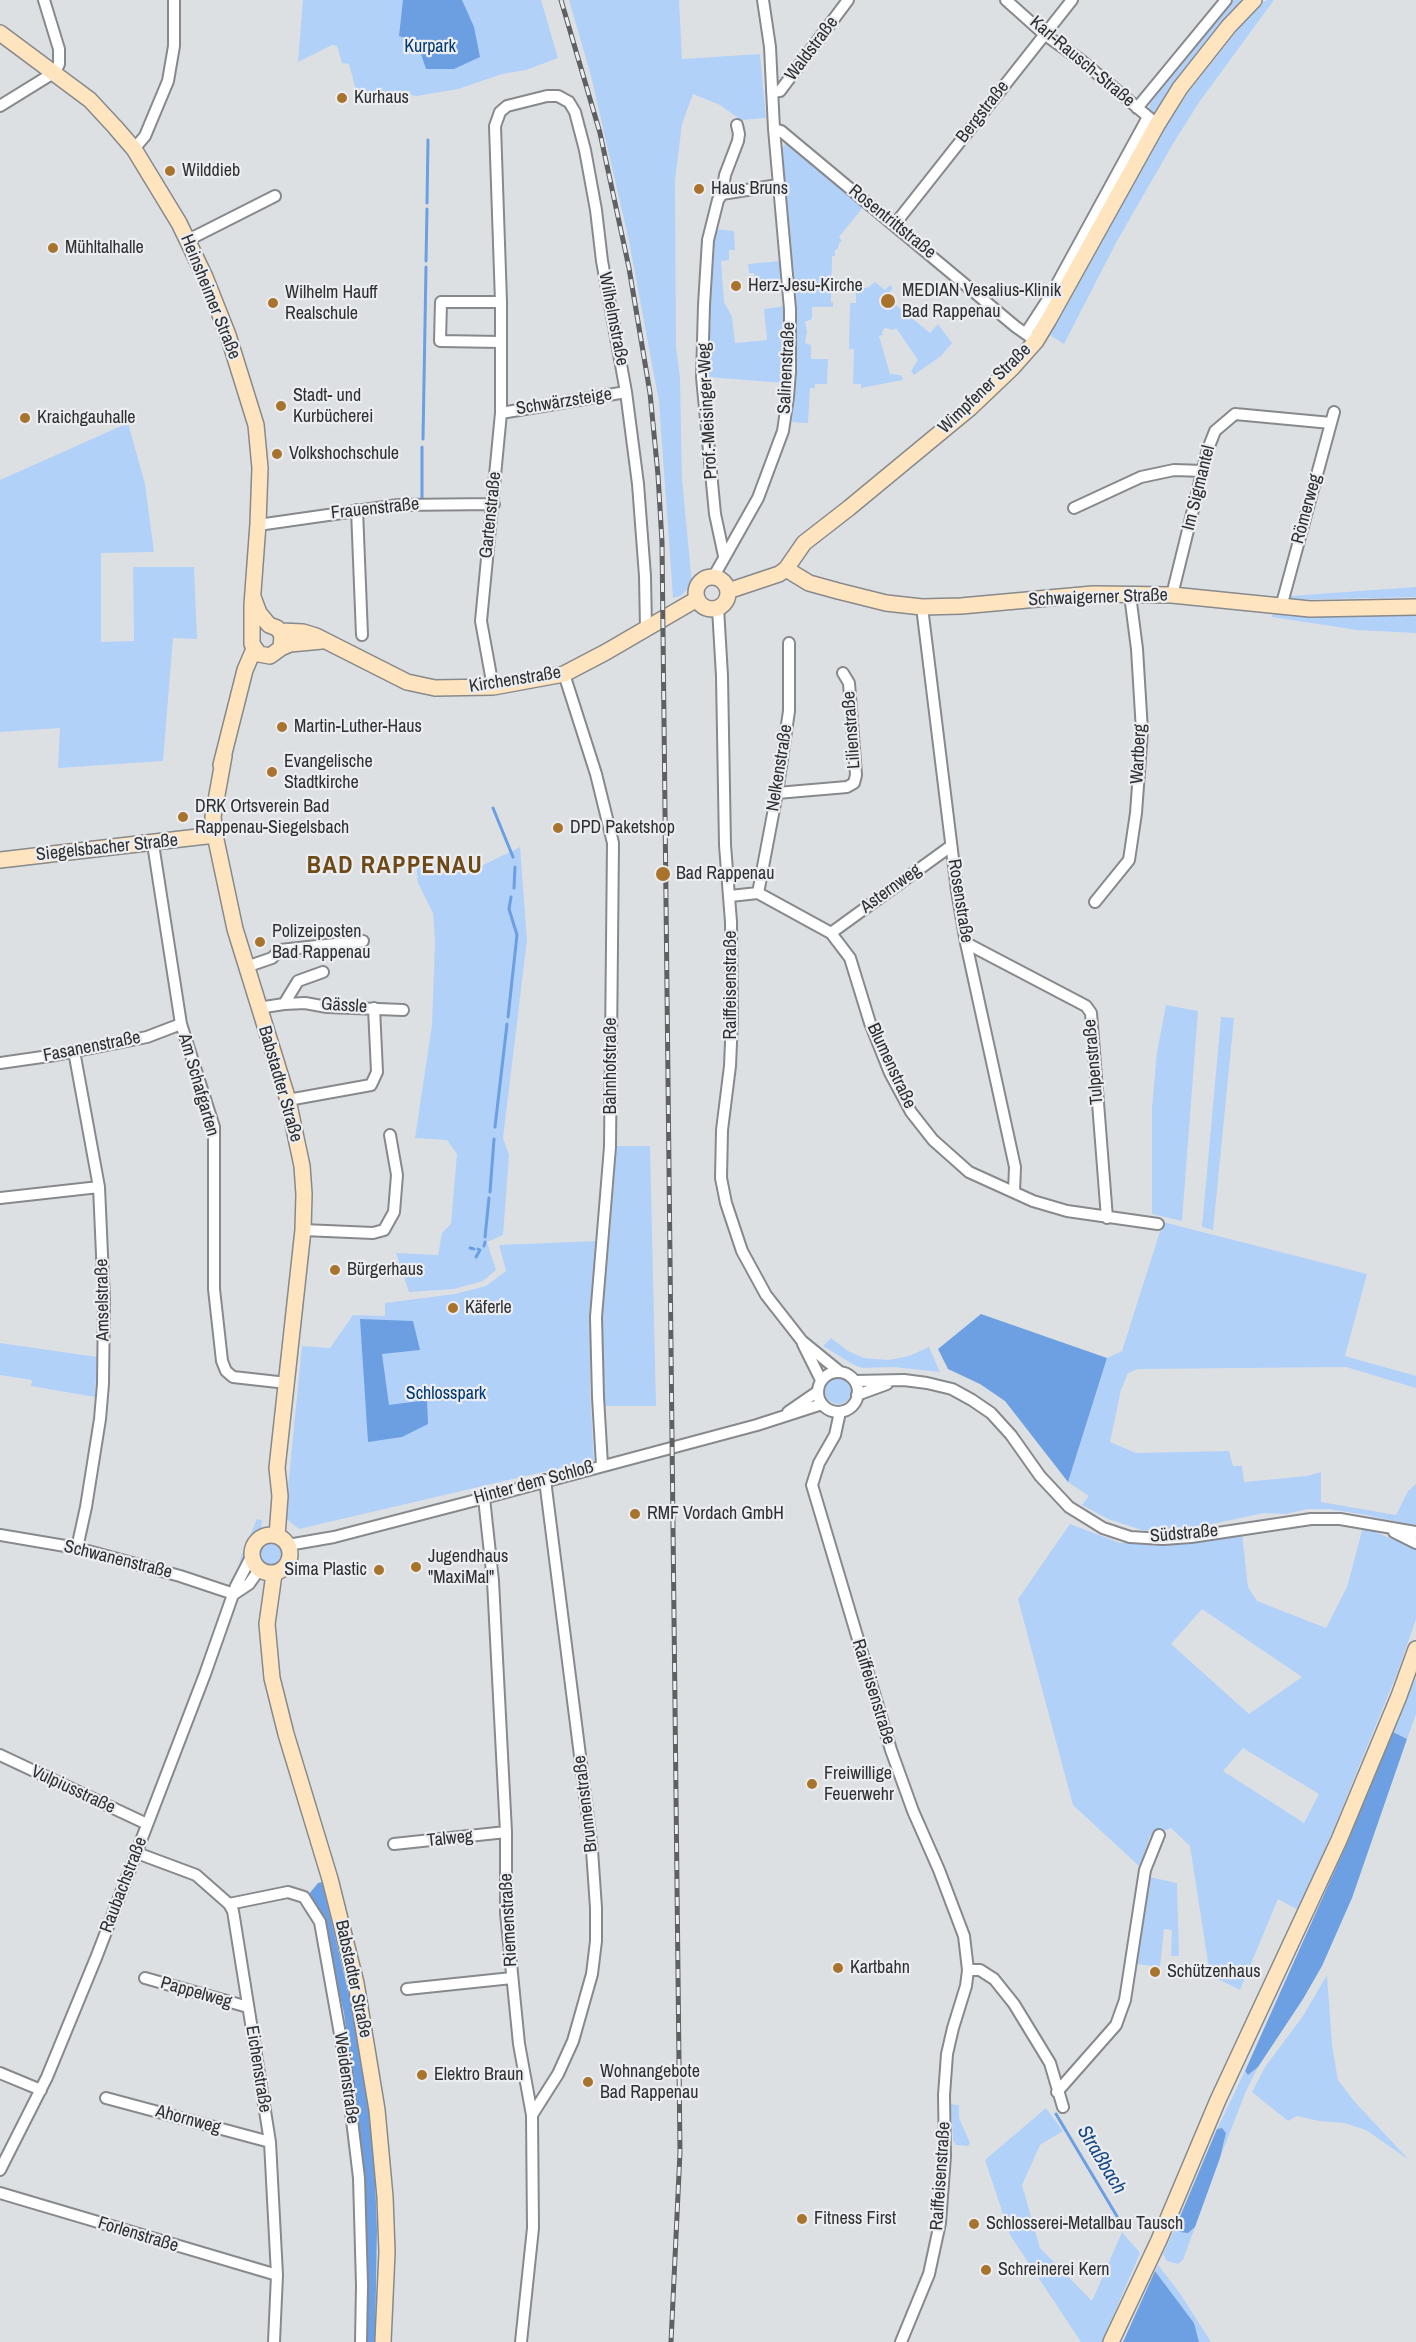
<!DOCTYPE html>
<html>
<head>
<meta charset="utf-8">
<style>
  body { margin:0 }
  canvas { display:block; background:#dde0e3 }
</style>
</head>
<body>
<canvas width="1416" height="2342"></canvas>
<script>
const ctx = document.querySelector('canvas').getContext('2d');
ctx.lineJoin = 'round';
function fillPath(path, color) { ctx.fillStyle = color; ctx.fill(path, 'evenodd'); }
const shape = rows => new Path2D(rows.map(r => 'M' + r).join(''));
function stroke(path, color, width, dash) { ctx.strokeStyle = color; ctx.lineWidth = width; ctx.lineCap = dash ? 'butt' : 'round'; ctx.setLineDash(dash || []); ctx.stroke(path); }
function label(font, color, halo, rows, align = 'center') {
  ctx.font = font + ' "Archivo Narrow",sans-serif'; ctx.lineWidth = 4.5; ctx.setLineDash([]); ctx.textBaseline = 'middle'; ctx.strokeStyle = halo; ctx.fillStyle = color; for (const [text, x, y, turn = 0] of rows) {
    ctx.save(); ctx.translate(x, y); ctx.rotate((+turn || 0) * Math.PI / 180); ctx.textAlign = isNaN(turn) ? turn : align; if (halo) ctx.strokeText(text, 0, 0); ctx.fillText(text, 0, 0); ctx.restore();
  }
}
const green = shape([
  [303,0,541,0,558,58,526,70,502,74,458,89,417,96,411,95,409,90,395,106,372,100,370,94,356,90,349,64,342,63,337,46,332,45,298,62],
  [569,0,679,0,682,59,760,54,766,118,741,120,720,105,693,94,682,124,675,180,676,346,680,378,682,479,692,584,682,595,673,598,659,402,629,241,591,76],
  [1234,0,1245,0,1160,111,1153,113,1149,109,1150,104],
  [1268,0,1274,0,1200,101,1174,142,1117,241,1064,344,1050,335,1153,145,1190,90,1259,3],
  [786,144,791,145,864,206,839,237,842,241,839,243,838,249,835,250,835,256,832,256,831,302,833,302,833,307,812,307,812,319,805,322,807,331,805,343,811,345,811,359,828,359,827,384,815,384,815,388,810,388,808,423,792,422,796,371,795,309,781,157,783,147],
  [714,229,734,231,735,250,729,250,729,260,721,261,724,302,732,317,735,343,767,340,764,309,785,306,784,383,707,377,709,272],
  [780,261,781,282,755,284,754,273,749,273,748,264],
  [875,282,885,290,890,285,893,288,886,297,930,333,938,324,952,343,941,356,914,375,911,371,918,360,896,328,893,330,885,328,882,332,883,335,879,336,890,374,901,375,903,380,861,388,861,384,853,384,854,349,849,349,850,303,856,303,856,290,869,287],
  [128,423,145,484,154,552,101,553,101,642,134,641,133,567,194,567,197,639,173,638,163,761,58,768,60,728,0,732,0,480],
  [1416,587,1416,597,1289,600,1290,596],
  [1285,613,1416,614,1416,633,1357,630,1272,617,1272,615],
  [520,847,527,940,503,1138,509,1155,503,1235,487,1242,496,1270,483,1281,454,1289,409,1292,396,1253,438,1255,442,1233,451,1224,457,1154,447,1140,415,1138,432,1025,435,942,433,913,418,883,416,862,477,868],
  [1166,1005,1198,1011,1182,1221,1152,1214,1152,1108,1157,1052],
  [1221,1017,1234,1018,1213,1230,1202,1227],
  [617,1146,650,1146,656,1406,603,1406,602,1320],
  [1163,1222,1367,1274,1345,1356,1416,1376,1416,1388,1346,1367,1138,1369,1128,1373,1121,1390,1110,1442,1136,1453,1229,1451,1233,1466,1242,1466,1244,1482,1307,1476,1321,1472,1321,1502,1396,1515,1408,1491,1416,1484,1416,1526,1361,1514,1328,1509,1308,1509,1286,1514,1264,1513,1184,1530,1161,1532,1142,1530,1108,1519,1082,1505,1089,1496,1068,1482,1107,1358,1122,1351],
  [597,1241,590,1319,590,1390,594,1460,299,1529,285,1518,302,1346,330,1348,353,1315,385,1316,385,1303,455,1294,486,1286,506,1271,499,1245],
  [831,1338,848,1351,864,1358,889,1360,909,1356,929,1347,940,1372,894,1367,863,1368,854,1365,823,1346],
  [0,1343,97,1357,95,1397,31,1386,32,1380,0,1375],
  '825 1391a13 13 0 1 1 26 0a13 13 0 1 1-26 0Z',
  [257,1519,262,1520,261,1528,248,1546,240,1571,239,1569,241,1556],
  [1070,1524,1120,1543,1204,1540,1242,1533,1248,1587,1257,1601,1326,1628,1347,1587,1363,1527,1416,1549,1416,1619,1398,1671,1300,1911,1278,1899,1240,1990,1210,1975,1190,1846,1171,1828,1150,1836,1140,1867,1073,1805,1018,1599],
  [1202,1609,1302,1677,1249,1714,1171,1644],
  [1243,1748,1319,1794,1304,1823,1223,1771],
  '260 1554a11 11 0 1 1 22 0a11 11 0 1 1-22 0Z',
  [1416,1678,1416,1714,1407,1739,1391,1731],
  [1149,1877,1177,1883,1179,1956,1171,1956,1172,1930,1164,1929,1160,1967,1137,1964],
  [1327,1975,1332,2045,1338,2080,1354,2101,1409,2160,1366,2130,1344,2123,1319,2121,1297,2116,1288,2121,1252,2092,1265,2067,1303,2016],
  [1258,2067,1246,2091,1220,2158,1226,2133,1222,2128,1217,2129,1245,2071,1248,2075],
  [951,2104,959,2105,959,2118,970,2143,968,2146,956,2145,953,2140],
  [1046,2108,1063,2131,1040,2145,1022,2185,1040,2248,1092,2301,1122,2232,1140,2253,1102,2342,1081,2342,1010,2235,985,2160],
  [1176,2226,1180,2231,1188,2233,1195,2227,1183,2260,1178,2264,1167,2261,1163,2254],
  [1158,2265,1179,2292,1211,2342,1199,2342,1194,2323,1155,2271]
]);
const forest = shape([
  [981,1314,1107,1358,1068,1482,1005,1401,980,1384,948,1369,938,1349],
  [1391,1731,1407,1739,1352,1898,1322,1966,1303,1999,1258,2067,1248,2075,1245,2071,1348,1841],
  [322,1882,350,1999,366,2088,374,2153,377,2229,375,2342,365,2342,367,2302,364,2172,344,2013,322,1920,309,1894,318,1883],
  [1222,2128,1226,2133,1220,2158,1195,2227,1188,2233,1180,2232,1176,2226,1217,2129],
  [1155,2271,1194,2323,1199,2342,1123,2342]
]);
const water = shape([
  [403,0,462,0,474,27,480,57,454,69,426,69,417,42,399,36],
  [360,1319,413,1321,420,1350,382,1354,389,1405,427,1400,428,1424,402,1437,368,1442]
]);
const stream = shape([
  [427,203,428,140],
  [426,261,427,209],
  [423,439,426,267],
  [422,500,422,447],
  [493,808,513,857],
  [514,888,515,867],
  [508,1017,517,935,509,909,511,897],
  [495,1127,507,1024],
  [490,1192,494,1139],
  [485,1237,489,1198],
  [484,1246,485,1242],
  [470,1248,474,1249],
  [476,1257,480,1250,478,1249],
  [1056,2114,1121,2223]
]);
const street = shape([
  [1006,0,1044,34,1082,61,1152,120],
  [772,92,780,91,848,0],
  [0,106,55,72,59,64,59,49,44,0],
  [1137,108,1226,0],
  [774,129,781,131,1016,327,1036,341],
  [134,149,145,136,168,81,174,46,174,0],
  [722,194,778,185],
  [895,224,1072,0],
  [188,240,275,196],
  [1026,333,1052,293,1148,117],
  [501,342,440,341,441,302,501,302],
  [501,413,626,392],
  [1074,508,1141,477,1174,470,1203,471],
  [357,510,362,635],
  [258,525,398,505,494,504],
  [724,556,715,514,702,377,704,305,708,240,718,200,722,194,725,175,738,141,739,134,737,125],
  [714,576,758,498,783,431,788,397,790,371,790,309,774,129,770,47,763,0],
  [1172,595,1208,449,1215,431,1235,414,1331,423],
  [922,607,957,891,966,943,1015,1167,1014,1192],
  [1281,607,1334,412],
  [718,608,722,676,725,845,731,922,732,1019,730,1066,722,1130,721,1178,726,1203,742,1251,766,1295,802,1341,840,1372],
  [564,674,596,774,613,843,610,1147,596,1317,598,1397,602,1465],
  [493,687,481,621,501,413,501,302,495,126,500,112,507,106,547,96,558,96,569,102,575,112,585,150,596,210,602,261,626,392,638,484,645,576,646,629],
  [777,793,847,787,854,783,856,775,849,683,843,673],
  [153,844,181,1024,214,1127,214,1289,222,1361,226,1371,233,1377,287,1383],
  [758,893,777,793,789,711,789,643],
  [730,896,758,893,831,933,850,958,870,1023,890,1073,911,1112,933,1140,969,1172,1033,1201,1067,1211,1158,1224],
  [1095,902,1129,860,1136,813,1142,731,1137,649,1130,595],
  [831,933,951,846],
  [966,943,1086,1006,1091,1013,1107,1218],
  [246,967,272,958,280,950,363,941],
  [284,1004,305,1003,327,1007,403,1010],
  [258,1008,284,1004,298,981,323,972],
  [74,1051,99,1187,104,1300,103,1384,100,1419,86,1507,77,1548],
  [0,1063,56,1055,147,1037,181,1024],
  [288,1100,371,1085,377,1072,374,1008],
  [0,1198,99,1187],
  [303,1230,373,1233,384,1230,394,1212,397,1175,390,1135],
  [803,1344,821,1380],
  '818 1392a20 20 0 1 1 40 0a20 20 0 1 1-40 0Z',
  [855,1381,904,1380,927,1383,952,1389,972,1400,991,1413,1011,1435,1040,1476,1069,1507,1103,1528,1130,1537,1163,1539,1191,1537,1311,1519,1340,1519,1416,1532],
  [857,1395,887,1384],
  [788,1412,817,1392],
  [840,1412,835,1435,819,1463,812,1485,891,1750,913,1811,939,1870,964,1936,968,1970,966,1986,953,2028,947,2054,944,2095,945,2156,940,2223,929,2274,901,2342],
  [484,1498,493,1581,506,1832,506,1913,519,2044,532,2115,533,2228,521,2342],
  [1394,1532,1416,1543],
  [0,1535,77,1548,180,1576,234,1594],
  [288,1545,334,1537,484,1498,757,1425,822,1404],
  [234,1594,249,1584,259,1570],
  [0,1755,147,1824],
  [394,1844,506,1832],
  [137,1853,196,1875,229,1904,233,1911,270,2142,277,2275,274,2342],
  [229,1904,288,1892,304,1897,320,1922,345,2062,359,2178,362,2285,361,2342],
  [968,1970,980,1970,994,1979,1014,2004,1050,2063,1063,2107],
  [145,1978,248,2007],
  [407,1989,512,1978],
  [0,2073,41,2090],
  [1057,2092,1116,2025,1125,2000,1145,1870,1159,1835],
  [106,2098,270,2142],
  [532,2115,558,2074,573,2041,592,1974,596,1941,596,1908,592,1850,545,1480],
  [0,2170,47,2077,96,1958,205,1674,236,1586,251,1557],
  [0,2193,277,2275]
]);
const secondary = shape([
  [0,33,90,100,115,127,134,149,179,223,205,277,228,335,256,425,260,468,258,524,252,605,252,644,259,654,270,656,281,648,282,635,277,628,269,625,259,613,253,597],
  [786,569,809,583,838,591,886,603,922,607,961,606,1093,594,1172,595,1310,609,1416,607],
  '696 593a16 16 0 1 1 32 0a16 16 0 1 1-32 0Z',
  [728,591,779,574,786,569,804,543,849,508,970,408,1012,368,1036,341,1048,321,1157,125,1180,88,1229,26,1254,0],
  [280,631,303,632,316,636,407,682,435,688,493,687,564,674,606,652,697,599],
  [281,648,290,644,322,641],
  [224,756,213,817,215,835,235,929,288,1100,302,1166,304,1194,303,1230,277,1468,280,1496,277,1536],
  [221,765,245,670,254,649],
  [0,860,215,835],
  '252 1554a19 19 0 1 1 38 0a19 19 0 1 1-38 0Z',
  [274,1574,267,1624,272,1678,286,1734,330,1879,356,1983,377,2110,385,2197,387,2252,383,2342],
  [1111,2342,1159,2240,1218,2100,1339,1840,1399,1696,1416,1649]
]);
const rail = shape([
  [561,0,600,133,629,268,650,393,658,475,662,542,680,2152,671,2342]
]);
const markers = [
  [342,98,6,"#a8732d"],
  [170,171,6,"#a8732d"],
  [699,189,6,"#a8732d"],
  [53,248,6,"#a8732d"],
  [736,286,6,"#a8732d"],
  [888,301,8,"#a8732d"],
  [273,303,6,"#a8732d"],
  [281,406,6,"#a8732d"],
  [25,418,6,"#a8732d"],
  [277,454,6,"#a8732d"],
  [282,727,6,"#a8732d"],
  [272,772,6,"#a8732d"],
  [183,817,6,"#a8732d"],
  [558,828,6,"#a8732d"],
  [663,874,8,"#a8732d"],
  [260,942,6,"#a8732d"],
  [335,1270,6,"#a8732d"],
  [453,1308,6,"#a8732d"],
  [635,1514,6,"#a8732d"],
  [416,1567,6,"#a8732d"],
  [379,1570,6,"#a8732d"],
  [812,1784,6,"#a8732d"],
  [838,1968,6,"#a8732d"],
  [1155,1972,6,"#a8732d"],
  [422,2075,6,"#a8732d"],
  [588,2082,6,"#a8732d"],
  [802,2219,6,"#a8732d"],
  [974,2224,6,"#a8732d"],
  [986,2270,6,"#a8732d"]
];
const parkNames = [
  ["Kurpark",430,47],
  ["Schlosspark",446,1394]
];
const streetNames = [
  ["Waldstraße",812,49,-53],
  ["Karl-Rausch-Straße",1082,62,40],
  ["Bergstraße",983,112,-52],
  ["Rosentrittstraße",892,222,39],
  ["Heinsheimer Straße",210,297,68],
  ["Wilhelmstraße",613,319,79],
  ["Salinenstraße",787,368,-87],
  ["Wimpfener Straße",985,389,-44],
  ["Schwärzsteige",564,402,-9],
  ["Prof.-Meisinger-Weg",708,411,-93],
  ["Im Sigmantel",1199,488,-76],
  ["Frauenstraße",375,509,-6],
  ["Römerweg",1307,509,-75],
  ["Gartenstraße",491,515,-84],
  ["Schwaigerner Straße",1098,598,-2],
  ["Kirchenstraße",515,680,-9],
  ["Lilienstraße",852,730,-94],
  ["Wartberg",1139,754,-87],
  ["Nelkenstraße",780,768,-81],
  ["Siegelsbacher Straße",107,848,-6],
  ["Asternweg",891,889,-36],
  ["Rosenstraße",960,901,81],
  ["Raiffeisenstraße",731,985,-90],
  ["Gässle",344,1006,4],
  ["Fasanenstraße",92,1047,-11],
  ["Tulpenstraße",1094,1062,-95],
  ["Bahnhofstraße",611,1066,-90],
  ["Blumenstraße",891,1066,65],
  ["Babstadter Straße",280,1084,74],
  ["Am Schafgarten",198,1085,74],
  ["Amselstraße",103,1300,-91],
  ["Hinter dem Schloß",534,1483,-15],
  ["Südstraße",1184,1534,-5],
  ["Schwanenstraße",118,1560,14],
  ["Raiffeisenstraße",873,1692,73],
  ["Vulpiusstraße",73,1790,25],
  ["Brunnenstraße",586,1804,-97],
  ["Talweg",450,1839,-6],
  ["Raubachstraße",124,1885,-69],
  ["Riemenstraße",509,1920,-93],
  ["Babstadter Straße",353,1979,78],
  ["Pappelweg",196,1993,16],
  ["Eichenstraße",258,2069,81],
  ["Weidenstraße",346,2078,82],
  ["Ahornweg",188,2120,15],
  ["Raiffeisenstraße",941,2176,-86],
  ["Forlenstraße",138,2235,17]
];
const poiNames = [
  ["Kurhaus",354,98],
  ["Wilddieb",182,171],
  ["Haus Bruns",711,189],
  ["Mühltalhalle",65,248],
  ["Herz-Jesu-Kirche",748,286],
  ["MEDIAN Vesalius-Klinik",902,291],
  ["Bad Rappenau",902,312],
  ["Wilhelm Hauff",285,293],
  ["Realschule",285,314],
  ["Stadt- und",293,396],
  ["Kurbücherei",293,417],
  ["Kraichgauhalle",37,418],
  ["Volkshochschule",289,454],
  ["Martin-Luther-Haus",294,727],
  ["Evangelische",284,762],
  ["Stadtkirche",284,783],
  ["DRK Ortsverein Bad",195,807],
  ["Rappenau-Siegelsbach",195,828],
  ["DPD Paketshop",570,828],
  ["Bad Rappenau",676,874],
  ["Polizeiposten",272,932],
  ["Bad Rappenau",272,953],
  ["Bürgerhaus",347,1270],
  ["Käferle",465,1308],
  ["RMF Vordach GmbH",647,1514],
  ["Jugendhaus",428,1557],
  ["\"MaxiMal\"",428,1578],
  ["Sima Plastic",367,1570,"right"],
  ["Freiwillige",824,1774],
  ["Feuerwehr",824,1795],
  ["Kartbahn",850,1968],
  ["Schützenhaus",1167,1972],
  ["Wohnangebote",600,2072],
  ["Bad Rappenau",600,2093],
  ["Elektro Braun",434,2075],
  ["Fitness First",814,2219],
  ["Schlosserei-Metallbau Tausch",986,2224],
  ["Schreinerei Kern",998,2270]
];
const waterNames = [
  ["Straßbach",1101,2160,59]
];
const districtNames = [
  ["BAD RAPPENAU",395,867]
];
fillPath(green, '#b2d1f9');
fillPath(forest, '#6ca0e3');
fillPath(water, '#6b9fe2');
stroke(stream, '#6b9fe2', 3);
stroke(street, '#87898c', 14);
stroke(secondary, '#87898c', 18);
stroke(street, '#fff', 10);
stroke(secondary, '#ffe5bf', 15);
stroke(rail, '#5e6062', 5);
stroke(rail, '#ebedf0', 3, [9]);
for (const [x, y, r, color] of markers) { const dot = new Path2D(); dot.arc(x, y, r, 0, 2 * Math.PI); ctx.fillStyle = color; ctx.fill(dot); stroke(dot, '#ebedf0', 2); }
label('18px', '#003873', '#ebedf0', parkNames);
label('18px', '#2e2f31', '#ebedf0', streetNames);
label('18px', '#2e2f31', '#ebedf0', poiNames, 'left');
label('italic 20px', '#134783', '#ebedf0', waterNames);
ctx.letterSpacing = '1.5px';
label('bold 24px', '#6e4a19', '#ebedf0', districtNames);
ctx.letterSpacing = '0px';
</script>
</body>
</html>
